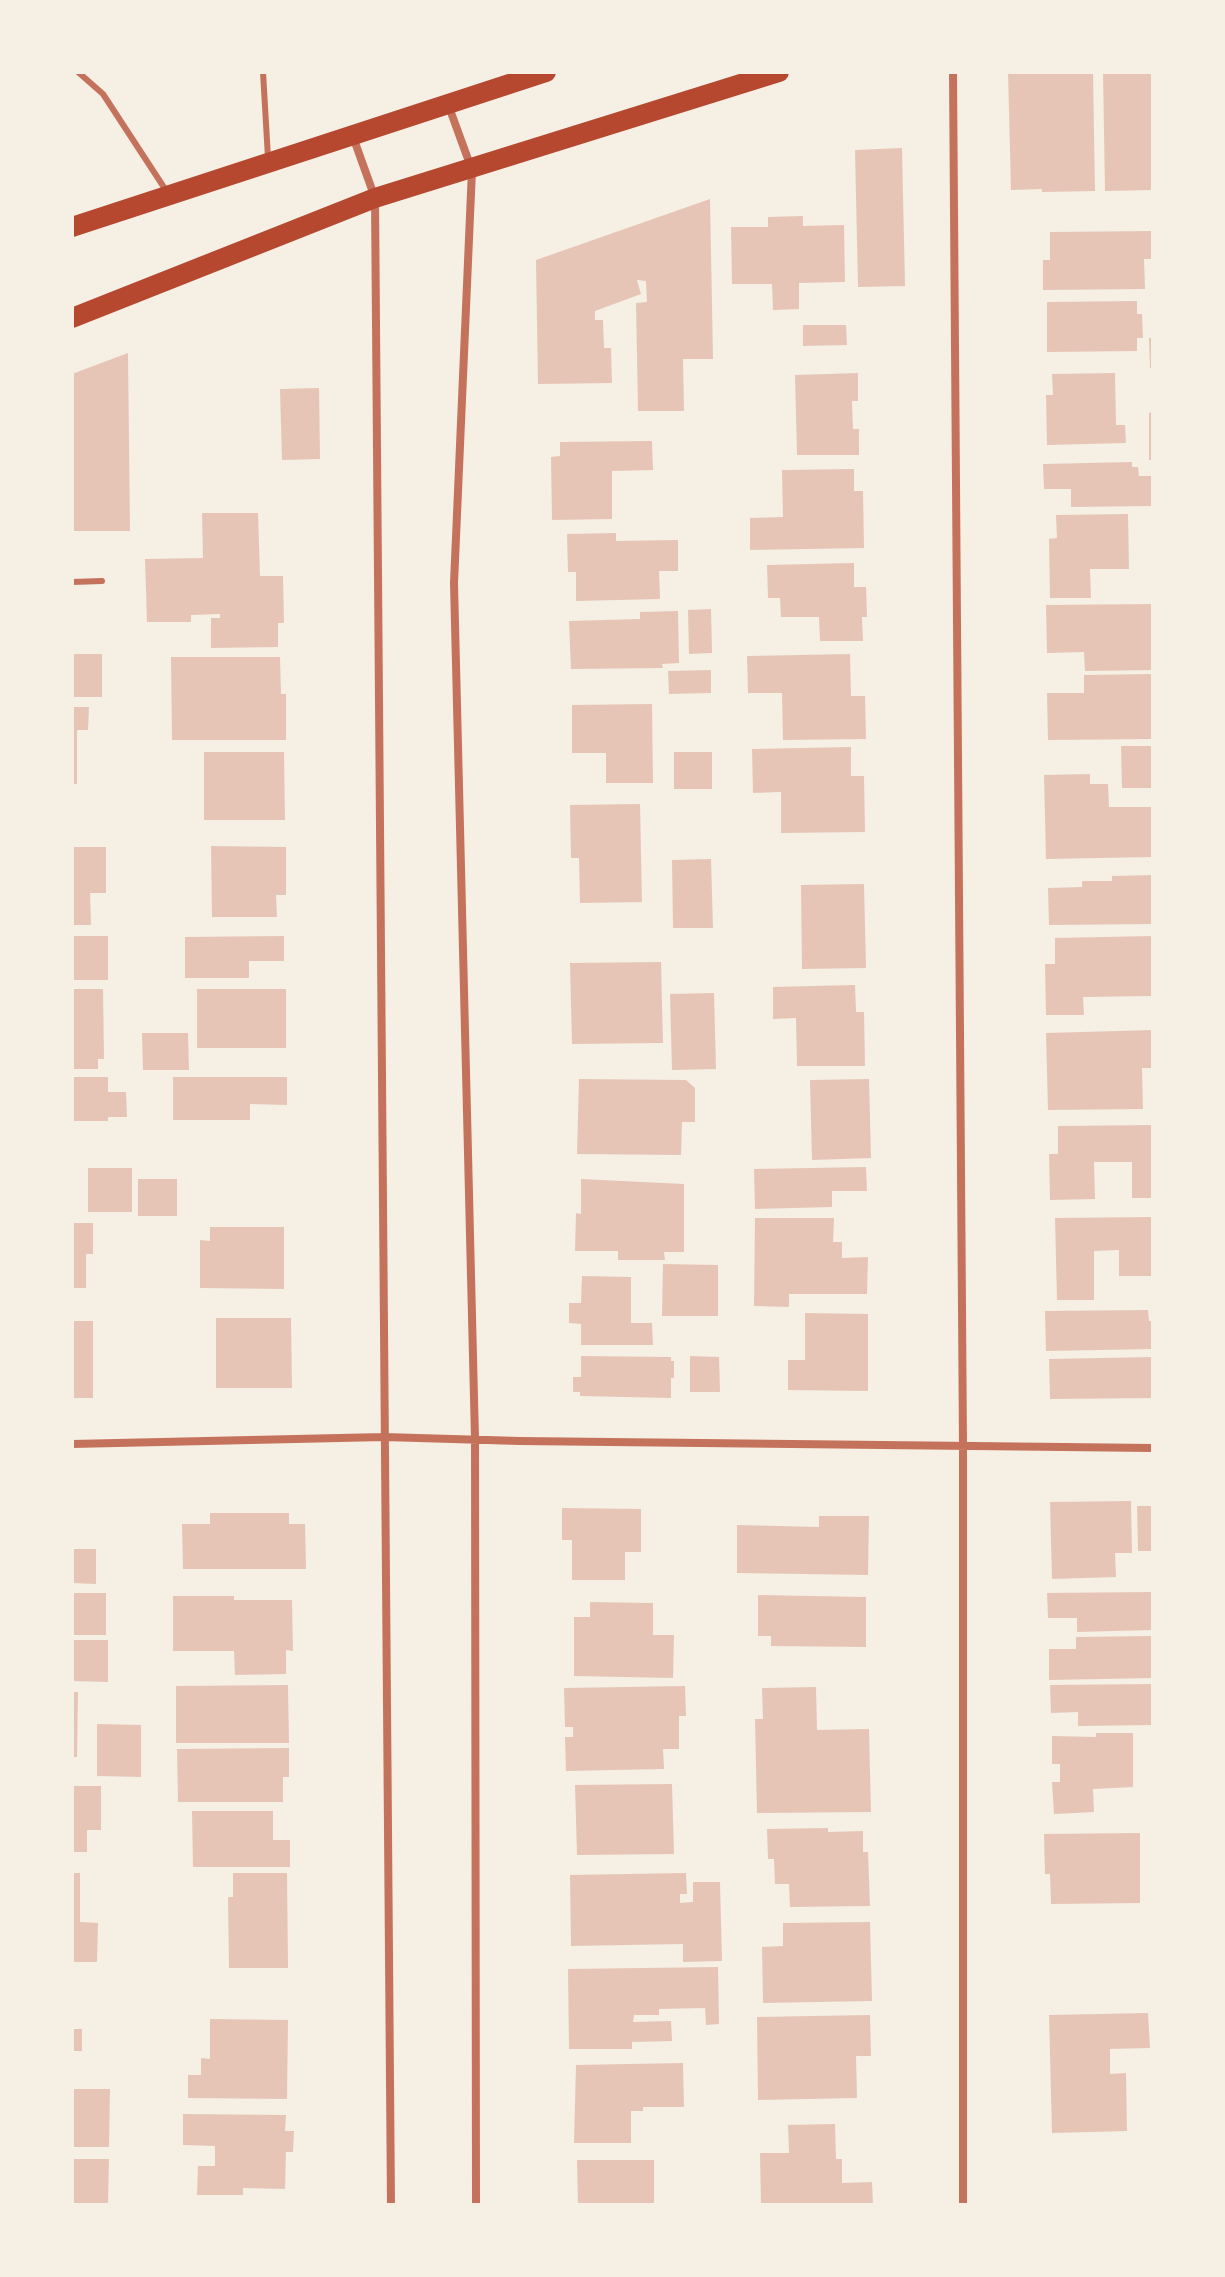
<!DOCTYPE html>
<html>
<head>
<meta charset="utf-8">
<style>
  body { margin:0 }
  #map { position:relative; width:1225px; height:2277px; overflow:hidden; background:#f6efe4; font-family:"Fira Sans",sans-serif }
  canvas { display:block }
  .frame { position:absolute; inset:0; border:74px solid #f6efe4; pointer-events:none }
</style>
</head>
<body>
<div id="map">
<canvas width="1225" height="2277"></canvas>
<div class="frame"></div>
</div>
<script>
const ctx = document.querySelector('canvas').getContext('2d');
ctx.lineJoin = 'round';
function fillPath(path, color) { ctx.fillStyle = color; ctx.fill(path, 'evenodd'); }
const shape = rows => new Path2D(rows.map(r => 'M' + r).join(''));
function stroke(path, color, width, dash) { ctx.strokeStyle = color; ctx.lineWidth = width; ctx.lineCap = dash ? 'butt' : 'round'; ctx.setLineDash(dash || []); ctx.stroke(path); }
const building = shape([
  [1008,72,1093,72,1095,191,1042,192,1042,189,1011,190],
  [1103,72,1153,72,1153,190,1105,191],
  [902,148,905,286,858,287,855,150],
  [710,199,713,359,683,359,684,411,638,411,636,303,647,302,646,281,637,280,641,294,595,311,595,320,603,320,604,348,611,348,612,383,538,384,536,260],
  [803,216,803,226,844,225,845,282,799,283,799,309,773,310,772,284,732,284,731,227,768,227,768,217],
  [1153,231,1153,259,1144,259,1145,289,1043,290,1043,260,1050,260,1050,232],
  [1137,301,1137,314,1142,314,1143,338,1137,338,1137,351,1047,352,1047,302],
  [803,325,846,325,847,345,803,346],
  [1149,338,1153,338,1153,368,1150,368],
  [128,353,130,531,72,531,72,374],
  [858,373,858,401,852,401,853,429,859,429,859,455,797,455,795,375],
  [1115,373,1116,425,1125,425,1126,443,1047,445,1046,395,1053,395,1052,374],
  [319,388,320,459,282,460,280,389],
  [1153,412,1153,460,1149,460,1149,413],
  [652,441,653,470,612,471,612,519,552,520,551,457,560,456,560,442],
  [1132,462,1132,467,1138,467,1139,476,1153,476,1153,506,1071,507,1071,489,1044,489,1043,464],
  [854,469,854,491,863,491,864,548,750,550,750,518,783,517,782,470],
  [202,513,258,513,260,576,283,576,284,623,278,623,278,647,211,648,211,618,220,618,220,614,191,615,191,622,147,622,145,559,203,558],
  [1128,514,1129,569,1090,569,1091,598,1050,598,1049,539,1057,538,1056,515],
  [616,533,616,541,678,540,678,571,659,571,660,599,576,601,576,572,568,572,567,534],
  [854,563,854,587,866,587,867,617,862,617,863,641,820,641,819,617,781,617,780,598,768,598,767,565],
  [1153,604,1153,670,1085,671,1084,652,1047,653,1046,605],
  [711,609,712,653,689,654,688,610],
  [678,611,679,663,662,664,663,668,571,669,569,621,640,619,640,612],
  [72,654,102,654,102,697,72,697],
  [850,654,851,696,865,696,866,739,783,740,782,693,748,693,747,656],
  [171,657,280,657,281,694,286,694,286,740,172,740],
  [711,670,711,693,669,694,668,671],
  [1153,674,1153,739,1048,740,1047,693,1084,693,1084,675],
  [652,704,653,783,606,783,606,753,572,753,572,705],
  [72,707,89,707,88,730,77,730,77,784,72,784],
  [1121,746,1153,746,1153,788,1122,788],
  [851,747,851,776,864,776,865,832,781,833,781,792,753,793,752,749],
  [204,752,284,752,285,820,204,820],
  [674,752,712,752,712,789,674,789],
  [1090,774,1090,784,1108,784,1109,807,1151,807,1153,857,1046,859,1044,775],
  [640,804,642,902,580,903,579,858,571,858,570,805],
  [211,846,286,847,286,895,276,895,277,917,212,917],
  [72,847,106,847,106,893,90,893,91,925,72,925],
  [711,859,713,928,673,928,672,860],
  [1153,875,1153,924,1049,925,1048,888,1082,887,1082,881,1112,881,1112,876],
  [864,884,866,968,802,969,801,885],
  [72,936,108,936,108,980,72,980],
  [284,936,284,961,249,961,249,978,185,978,185,937],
  [1153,936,1153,996,1083,997,1084,1015,1046,1015,1045,964,1055,964,1055,938],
  [661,962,663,1043,572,1044,570,963],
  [855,985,856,1012,864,1012,865,1066,797,1066,796,1018,773,1019,773,987],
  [72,989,103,989,104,1059,98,1059,98,1069,72,1069],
  [197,989,286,989,286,1048,197,1048],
  [714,993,716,1069,672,1070,670,994],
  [1153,1030,1153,1068,1142,1068,1143,1109,1048,1110,1046,1033],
  [142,1033,188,1033,189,1070,143,1070],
  [72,1077,108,1077,108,1092,126,1092,127,1117,108,1117,108,1121,72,1121],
  [173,1077,287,1077,287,1105,250,1104,250,1120,173,1120],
  [579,1079,686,1080,695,1088,695,1122,682,1122,681,1155,577,1154],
  [869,1079,871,1158,812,1160,810,1080],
  [1153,1125,1153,1198,1132,1198,1132,1162,1094,1162,1095,1199,1050,1200,1049,1154,1058,1154,1058,1126],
  [866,1167,867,1191,832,1191,832,1207,755,1209,754,1169],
  [88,1168,132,1168,132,1212,88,1212],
  [138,1179,177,1179,177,1216,138,1216],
  [581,1179,684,1184,684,1252,664,1252,665,1260,618,1260,618,1251,575,1251,576,1213,581,1214],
  [1153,1217,1153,1276,1119,1276,1119,1250,1094,1251,1094,1300,1057,1300,1055,1218],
  [755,1218,834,1218,833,1242,842,1242,842,1258,868,1257,867,1294,789,1294,789,1307,754,1306],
  [72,1223,93,1223,93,1254,86,1254,86,1288,72,1288],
  [210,1227,284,1227,284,1289,200,1288,200,1240,210,1241],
  [663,1264,718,1265,718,1316,662,1316],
  [582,1276,631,1277,631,1323,652,1323,653,1345,581,1345,581,1324,569,1323,569,1303,581,1303],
  [1148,1310,1149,1321,1153,1321,1153,1349,1046,1351,1045,1311],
  [805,1313,868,1314,868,1391,788,1390,788,1360,805,1360],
  [216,1318,291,1318,292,1388,216,1388],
  [72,1321,93,1321,93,1398,72,1398],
  [581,1356,671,1357,671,1361,674,1361,674,1378,671,1378,671,1398,580,1396,580,1392,573,1392,573,1377,581,1377],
  [690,1356,719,1357,720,1392,690,1392],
  [1153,1357,1153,1398,1050,1399,1049,1359],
  [1131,1501,1132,1553,1115,1553,1116,1577,1052,1579,1050,1502],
  [1137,1506,1153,1506,1153,1551,1138,1551],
  [562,1508,641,1509,641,1552,625,1552,625,1580,572,1580,572,1540,562,1540],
  [210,1513,289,1513,289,1524,305,1524,306,1569,183,1569,182,1524,210,1524],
  [819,1516,869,1516,868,1575,737,1573,737,1525,819,1527],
  [72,1549,96,1549,96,1584,72,1583],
  [1153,1592,1153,1630,1077,1632,1077,1618,1048,1618,1047,1593],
  [72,1593,106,1593,106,1635,72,1635],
  [758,1595,866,1597,866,1647,771,1646,771,1636,758,1636],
  [173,1596,234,1596,234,1600,292,1600,293,1651,286,1650,286,1674,235,1675,234,1651,173,1651],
  [590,1602,653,1603,653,1635,674,1635,673,1678,574,1676,574,1617,590,1617],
  [1153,1636,1153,1678,1049,1680,1049,1649,1076,1649,1076,1637],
  [72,1640,108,1640,108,1682,72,1681],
  [1153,1684,1153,1725,1078,1726,1078,1712,1051,1713,1050,1685],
  [288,1685,289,1743,176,1743,176,1686],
  [685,1686,686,1716,679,1716,679,1749,663,1749,664,1769,566,1771,565,1737,573,1737,573,1727,565,1727,564,1688],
  [816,1687,817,1730,869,1729,871,1812,757,1813,755,1719,763,1719,762,1688],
  [72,1692,78,1692,77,1757,72,1757],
  [97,1724,141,1725,141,1777,97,1776],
  [1096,1733,1133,1733,1133,1787,1093,1789,1094,1812,1054,1814,1052,1782,1060,1782,1060,1764,1052,1764,1052,1736,1096,1737],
  [289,1748,289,1777,283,1777,283,1802,178,1802,177,1749],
  [672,1784,674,1854,577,1855,575,1785],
  [72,1786,101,1786,101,1830,87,1830,87,1852,72,1852],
  [192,1811,273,1811,273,1840,290,1840,290,1867,193,1867],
  [828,1828,828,1832,863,1831,863,1852,868,1852,870,1906,790,1907,789,1884,775,1884,774,1859,768,1859,767,1829],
  [1140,1833,1140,1903,1051,1904,1050,1874,1045,1874,1044,1834],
  [72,1873,80,1873,80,1922,98,1923,97,1962,72,1962],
  [233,1873,287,1873,288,1968,229,1968,228,1897,233,1897],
  [686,1873,687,1894,680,1894,680,1903,693,1902,693,1882,720,1882,722,1961,683,1962,683,1944,571,1946,570,1875],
  [870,1922,872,2001,763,2003,762,1947,783,1946,783,1923],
  [718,1967,719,2024,706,2025,705,2008,659,2009,659,2015,634,2015,633,2022,671,2021,672,2041,632,2042,632,2049,569,2049,568,1969],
  [1148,2013,1150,2048,1110,2049,1110,2074,1126,2073,1127,2131,1052,2133,1049,2015],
  [870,2015,871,2056,856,2056,857,2098,758,2100,757,2017],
  [210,2019,288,2020,287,2099,188,2098,188,2075,201,2075,201,2058,210,2059],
  [72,2029,82,2029,82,2051,72,2051],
  [683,2063,684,2107,643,2107,643,2111,631,2111,631,2143,574,2143,576,2065],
  [72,2089,110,2089,109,2147,72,2147],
  [183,2114,286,2115,285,2131,294,2131,293,2152,286,2152,285,2189,243,2188,243,2195,197,2195,198,2166,215,2166,215,2146,183,2145],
  [835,2124,836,2159,842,2159,842,2183,872,2182,873,2205,761,2205,760,2153,789,2153,788,2125],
  [72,2159,109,2159,108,2205,72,2205],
  [577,2160,654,2160,654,2205,578,2205]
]);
const service = shape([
  [78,72,103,94,167,192],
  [263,72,268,158],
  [72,582,102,581]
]);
const minor = shape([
  [953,72,963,1445,963,2205],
  [449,107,472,170,454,583,475,1438,476,2205],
  [352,134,375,198,391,2205],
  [72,1444,384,1437,520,1441,1153,1448]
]);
const primary = shape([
  [72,227,546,72],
  [72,318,375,198,779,72]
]);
fillPath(building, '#e6c5b7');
stroke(service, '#c5725c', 6);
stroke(minor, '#c5725c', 8);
stroke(primary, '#b5482f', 20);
</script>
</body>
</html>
